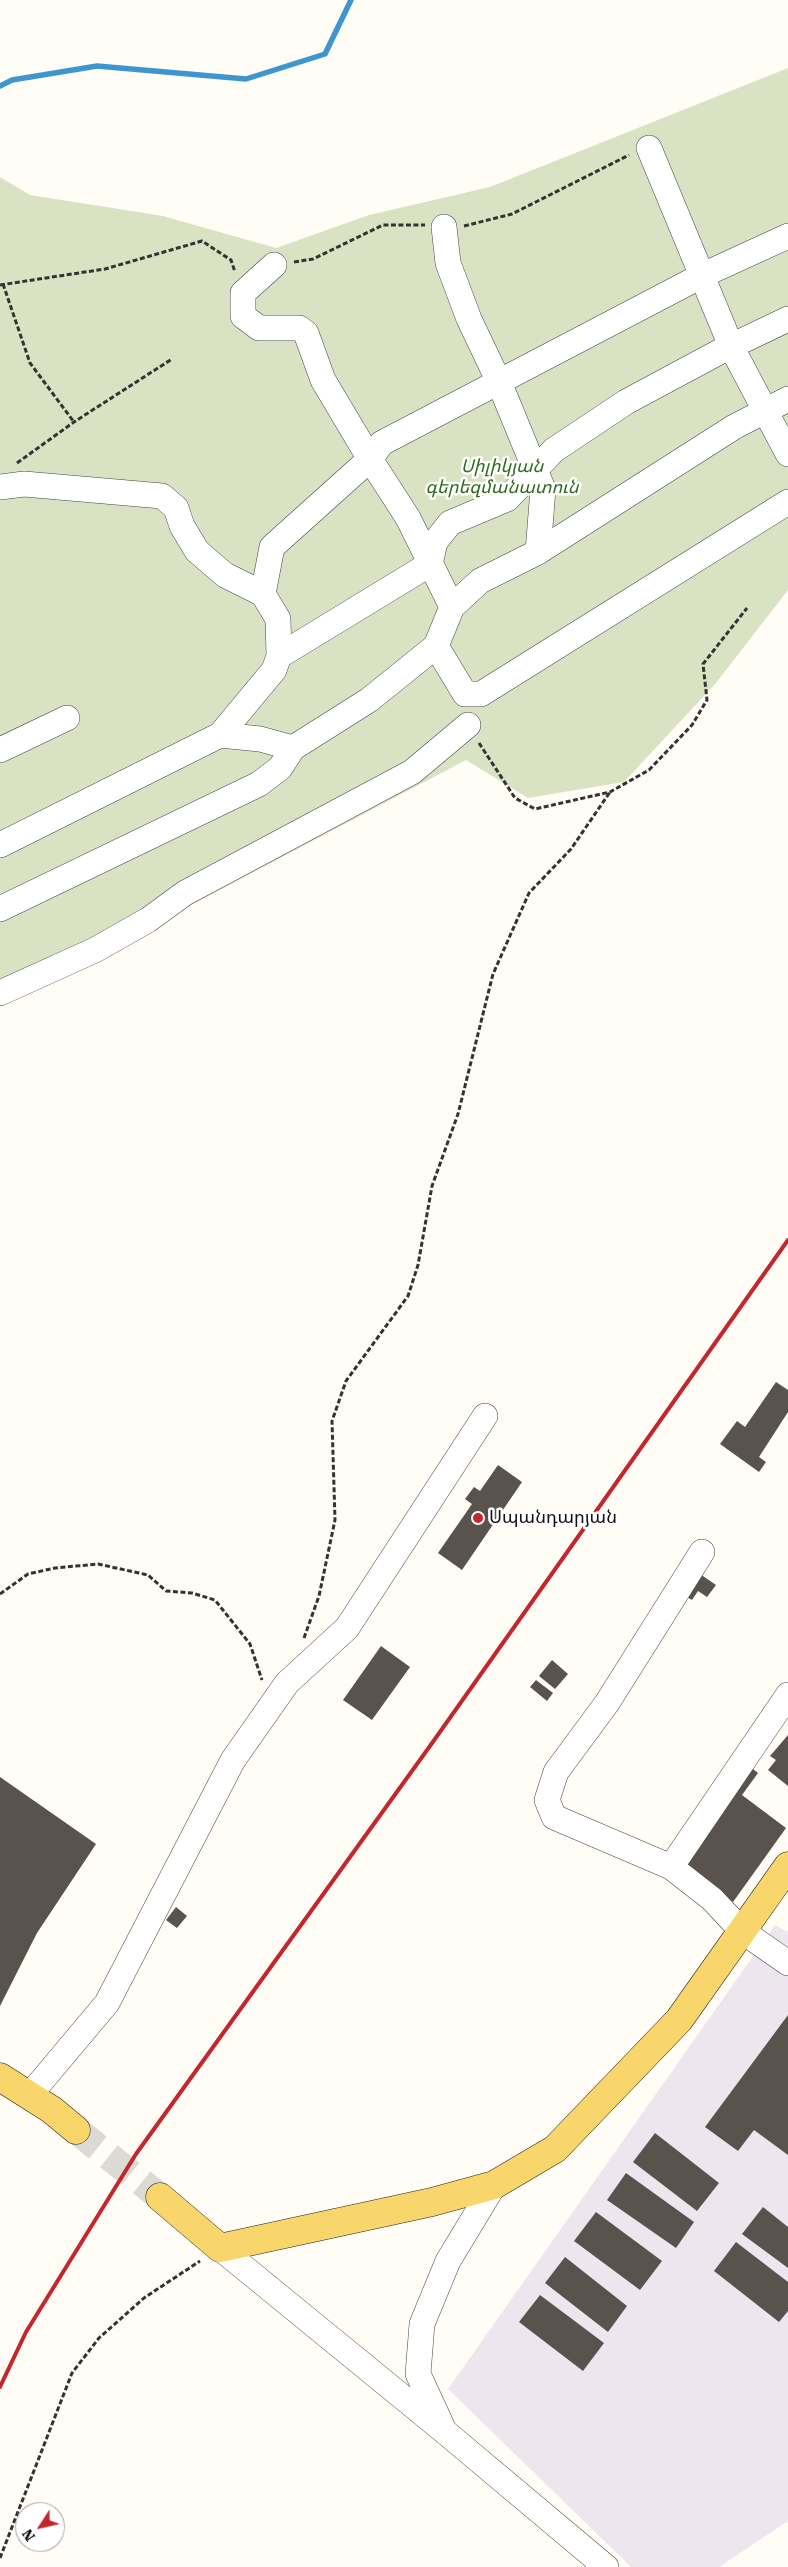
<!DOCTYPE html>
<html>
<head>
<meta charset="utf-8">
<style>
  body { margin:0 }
  #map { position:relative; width:788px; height:2567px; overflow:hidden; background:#fffdf5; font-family:"Roboto Serif",serif }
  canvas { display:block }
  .north { position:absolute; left:15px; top:2502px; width:50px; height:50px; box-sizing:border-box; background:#fff; border:1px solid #a0a0a0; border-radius:50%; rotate:235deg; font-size:14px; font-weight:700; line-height:20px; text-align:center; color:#111 }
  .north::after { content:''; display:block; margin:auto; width:18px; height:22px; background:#c4262e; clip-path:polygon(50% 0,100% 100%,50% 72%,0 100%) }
</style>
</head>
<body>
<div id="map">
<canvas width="788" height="2567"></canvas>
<div class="north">N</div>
</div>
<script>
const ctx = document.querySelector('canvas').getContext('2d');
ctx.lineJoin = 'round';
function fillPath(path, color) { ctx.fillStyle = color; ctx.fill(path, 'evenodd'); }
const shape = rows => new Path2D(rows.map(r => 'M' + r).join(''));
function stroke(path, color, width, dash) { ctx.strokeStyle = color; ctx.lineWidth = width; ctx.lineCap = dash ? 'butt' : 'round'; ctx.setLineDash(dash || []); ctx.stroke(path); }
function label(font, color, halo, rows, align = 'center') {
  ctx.font = font + ' "Roboto Serif","Noto Sans Armenian",serif'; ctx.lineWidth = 5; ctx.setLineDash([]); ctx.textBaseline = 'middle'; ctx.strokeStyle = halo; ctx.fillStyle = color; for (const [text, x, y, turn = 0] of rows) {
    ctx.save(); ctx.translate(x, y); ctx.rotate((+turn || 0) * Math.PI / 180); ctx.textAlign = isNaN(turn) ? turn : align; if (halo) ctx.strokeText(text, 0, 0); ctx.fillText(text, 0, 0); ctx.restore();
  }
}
const industrial = shape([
  [775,1925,788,1932,788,2521,719,2567,631,2567,448,2389]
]);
const cemetery = shape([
  [788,68,788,590,716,683,624,782,528,798,466,760,51,979,0,1003,0,177,30,195,163,216,276,248,369,215,490,187]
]);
const stream = shape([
  [0,86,12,80,97,66,246,79,325,54,351,0]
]);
const building = shape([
  [776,1382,788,1390,788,1412,759,1457,766,1462,759,1472,720,1444,737,1421,745,1427],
  [498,1465,522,1482,462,1570,438,1553,472,1504,465,1499,474,1487,480,1491],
  [700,1574,716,1585,707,1597,698,1591,692,1600,685,1596],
  [381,1646,410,1667,372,1720,343,1700],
  [552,1660,568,1674,555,1689,539,1676],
  [536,1680,553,1693,547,1701,530,1687],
  [788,1735,788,1786,768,1770,776,1760,770,1756],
  [748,1765,758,1773,742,1795,786,1828,733,1902,678,1862],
  [0,1777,96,1844,37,1933,0,2006],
  [176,1907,187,1916,177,1928,166,1920],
  [788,2015,788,2155,754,2130,738,2151,705,2127],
  [655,2133,719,2183,697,2211,633,2162],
  [626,2173,694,2222,676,2248,607,2200],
  [763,2207,788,2227,788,2268,742,2234],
  [596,2212,662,2261,640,2290,574,2241],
  [736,2242,788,2282,788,2311,779,2322,714,2271],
  [565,2257,627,2306,608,2332,545,2283],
  [540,2295,604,2343,583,2371,519,2322]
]);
const majorTunnel = shape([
  [76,2130,160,2197]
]);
const path = shape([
  [464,226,512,214,629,155],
  [294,262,313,259,383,225,425,225],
  [3,284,30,363,74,422],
  [0,285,105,269,202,241,231,260,235,272],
  [17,463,74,422,172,359],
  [479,743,515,798,535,809,610,792,649,770,692,725,707,700,703,664,747,608],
  [0,1594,28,1574,55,1568,98,1564,148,1575,166,1591,192,1593,215,1600,250,1644,262,1680],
  [304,1638,319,1596,335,1520,332,1421,346,1381,408,1296,418,1265,432,1186,458,1114,493,974,529,893,571,849,610,792],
  [0,2558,72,2373,99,2338,144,2298,200,2261]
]);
const minor = shape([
  [649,148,731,346,788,454],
  [444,227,448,263,469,319,499,382,543,489,538,552],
  [274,265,243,293,243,316,259,328,299,328,306,333,323,380,370,459,408,518,452,607],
  [0,487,24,484,162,496,176,508,182,526,197,551,225,575,263,594,278,619,279,656,274,670,220,735,260,739,293,748],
  [263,594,272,547,370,459,382,443,703,275,788,236],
  [436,646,465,694,481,694,788,502],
  [279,656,430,564,435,542,450,523,507,499,554,450,626,402,721,351,788,319],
  [0,750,67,718],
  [0,845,220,735],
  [0,909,259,784,280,768,293,748,369,700,436,646,452,607,480,581,538,552,734,427,788,399],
  [0,993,95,950,148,920,185,893,412,772,468,725],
  [788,1695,671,1867,712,1899,742,1931,788,1963],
  [671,1867,554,1817,547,1800,556,1772,607,1703,702,1552],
  [29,2096,107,2003,233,1760,287,1683,347,1628,485,1416],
  [220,2248,444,2431,606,2567],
  [442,2426,418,2374,422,2324,448,2261,494,2185]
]);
const major = shape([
  [0,2077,52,2110,76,2130],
  [160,2197,220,2248,432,2202,494,2185,555,2149,679,2020,788,1866]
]);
const rail = shape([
  [0,2387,26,2332,136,2154,430,1746,788,1240]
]);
const markers = [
  [478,1518,6,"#c4262e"]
];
const parkNames = [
  ["Սիլիկյան",502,467],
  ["գերեզմանատուն",502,488]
];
const poiNames = [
  ["Սպանդարյան",489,1518]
];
fillPath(industrial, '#eee6ef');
fillPath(cemetery, '#d9e3c4');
stroke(stream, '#3f96cf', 5.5);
fillPath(building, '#5a524d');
stroke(majorTunnel, '#dbdad3', 28, [28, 14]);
stroke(minor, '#444', 26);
stroke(major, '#222', 29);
stroke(path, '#333', 3, [5, 2.5]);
stroke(minor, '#fff', 25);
stroke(major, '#f9d66b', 28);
stroke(rail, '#c4262e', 4);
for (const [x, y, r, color] of markers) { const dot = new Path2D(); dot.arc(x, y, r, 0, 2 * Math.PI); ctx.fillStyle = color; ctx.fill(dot); stroke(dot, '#fff', 2); }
label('italic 18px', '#2f6b1f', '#fff', parkNames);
label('18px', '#111', '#fff', poiNames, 'left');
</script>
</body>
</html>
